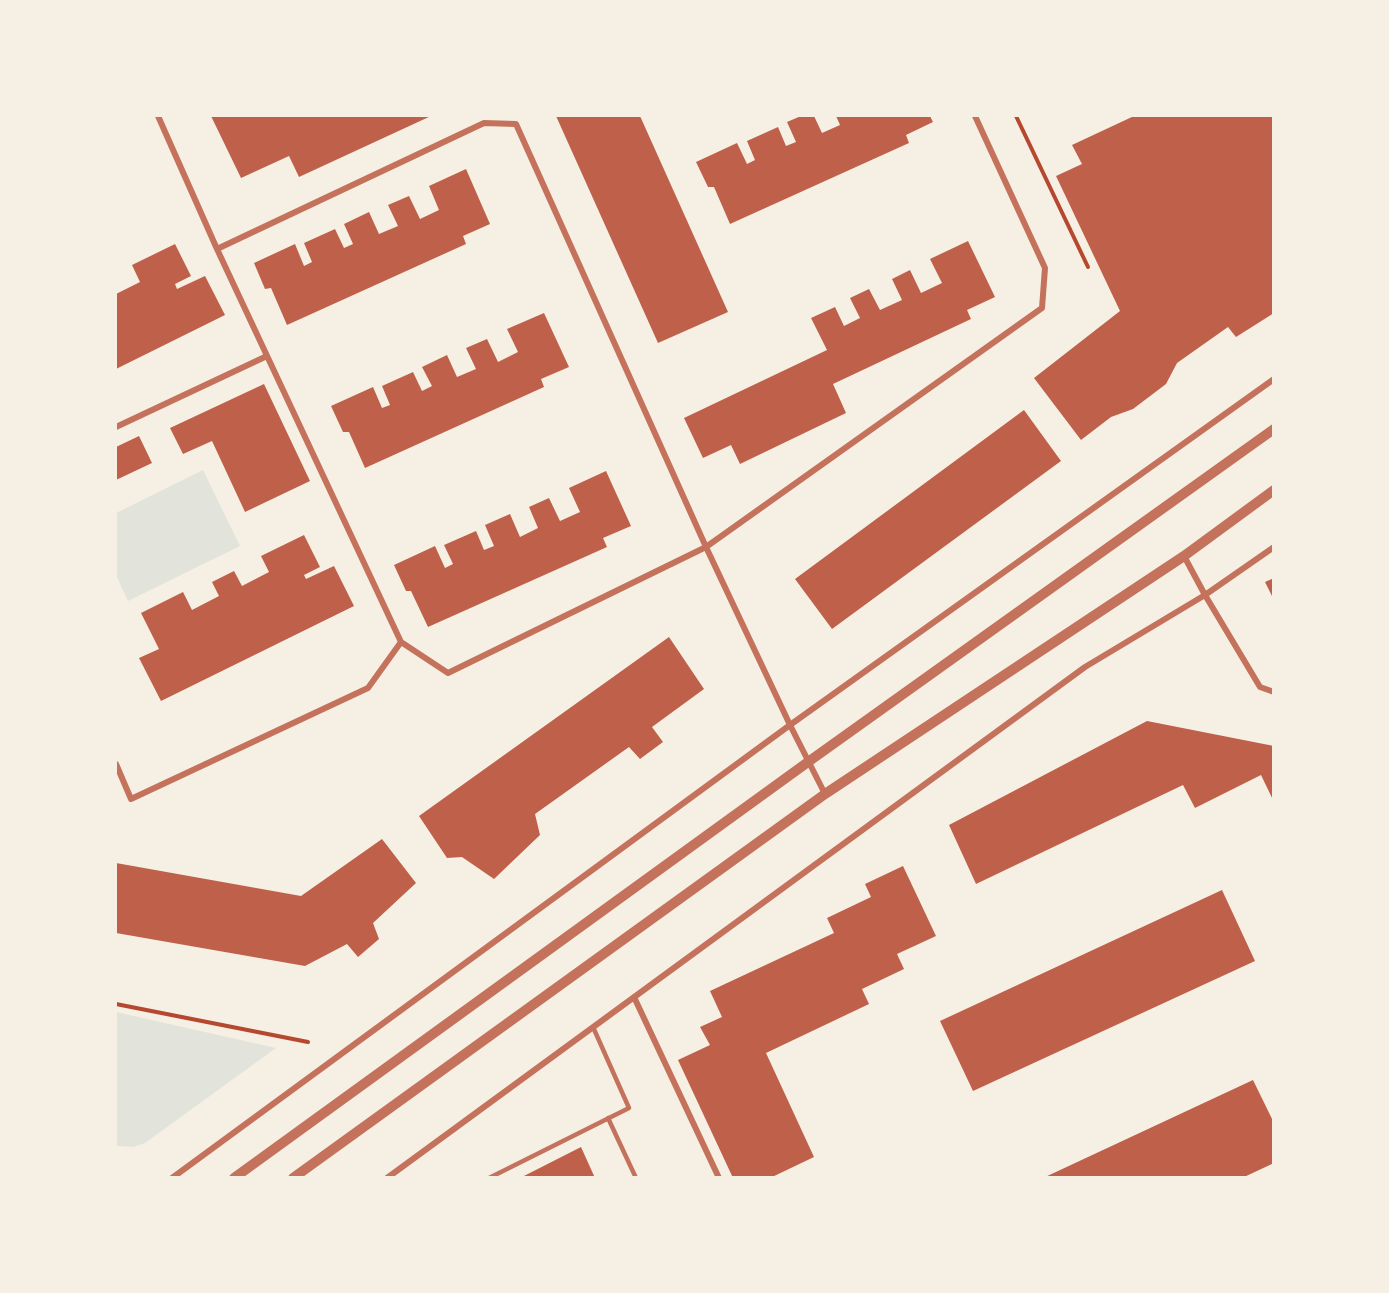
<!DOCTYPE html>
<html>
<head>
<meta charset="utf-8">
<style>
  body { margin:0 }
  #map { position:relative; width:1389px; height:1293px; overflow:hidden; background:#f6efe4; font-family:Quicksand,sans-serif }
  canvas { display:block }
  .frame { position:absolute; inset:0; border:117px solid #f6efe4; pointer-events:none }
</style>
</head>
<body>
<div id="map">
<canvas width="1389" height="1293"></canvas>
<div class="frame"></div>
</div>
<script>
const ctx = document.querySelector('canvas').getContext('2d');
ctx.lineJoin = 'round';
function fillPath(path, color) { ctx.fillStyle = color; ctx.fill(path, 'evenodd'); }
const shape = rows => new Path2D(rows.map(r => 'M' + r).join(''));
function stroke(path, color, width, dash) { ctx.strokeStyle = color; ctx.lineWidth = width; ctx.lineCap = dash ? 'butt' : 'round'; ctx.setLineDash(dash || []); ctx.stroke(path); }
const green = shape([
  [203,470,240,546,128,601,116,575,116,513],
  [116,1012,276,1048,145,1143,133,1147,118,1146,116,1145]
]);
const building = shape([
  [211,116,431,116,299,177,289,156,241,178],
  [556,116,640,116,728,312,658,343],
  [801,116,814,116,822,133,840,125,836,116,861,116,862,117,866,116,930,116,933,122,906,135,909,143,730,224,714,187,708,187,696,162,737,143,747,164,755,160,747,141,778,127,786,146,796,142,787,122],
  [1134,116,1274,116,1274,313,1236,337,1228,327,1177,363,1166,384,1133,409,1111,417,1081,440,1034,378,1120,311,1056,176,1082,164,1072,145],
  [466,169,490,224,463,236,466,244,287,325,271,288,265,289,254,263,295,244,304,266,312,262,304,243,335,229,344,248,353,244,344,224,369,212,379,234,398,226,388,205,409,196,420,219,439,210,429,186],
  [968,241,995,297,967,310,971,319,833,384,846,413,740,464,731,445,703,458,684,418,827,350,811,318,835,307,844,326,860,318,850,298,869,289,880,310,902,300,892,279,910,270,921,293,942,283,930,259],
  [175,244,191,276,175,284,177,289,205,276,225,315,116,369,116,294,140,282,132,265],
  [544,313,569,367,541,379,544,387,365,468,349,432,343,432,331,406,373,387,382,408,390,405,382,386,413,372,422,391,432,386,422,367,447,355,457,377,476,369,466,348,487,339,498,362,518,352,507,329],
  [264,384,310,481,245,512,212,441,183,454,170,428],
  [1024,410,1061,461,832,629,795,579],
  [139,436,152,463,116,480,116,447],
  [606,471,631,526,603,538,607,547,428,627,411,591,406,591,394,565,435,546,445,568,453,564,444,545,476,531,484,550,494,546,485,525,510,514,520,537,538,528,529,507,549,498,560,521,580,512,569,488],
  [304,535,320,567,304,575,306,579,334,566,354,606,161,701,139,658,159,649,141,613,183,592,192,610,219,596,212,582,234,571,242,586,269,572,261,556],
  [1274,578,1274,600,1265,582],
  [669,637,704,689,652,727,663,742,640,759,629,747,535,814,540,835,494,879,462,857,447,858,419,816],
  [1147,721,1274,746,1274,802,1261,775,1195,808,1183,785,976,884,949,825],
  [382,839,416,883,373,923,379,939,358,957,347,944,305,966,116,933,116,863,301,896],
  [903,866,936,936,897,954,904,969,862,989,869,1004,766,1053,814,1157,770,1178,733,1178,678,1060,710,1045,700,1027,722,1017,710,991,834,933,827,918,871,897,865,884],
  [1222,890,1255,961,973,1091,940,1021],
  [1253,1080,1274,1123,1274,1163,1242,1178,1043,1178],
  [581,1147,595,1178,520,1178]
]);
const path = shape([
  [1017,116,1016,116,1088,267],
  [116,1004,308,1042]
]);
const service = shape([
  [608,1118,636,1178],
  [489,1178,629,1108,593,1027]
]);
const minor = shape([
  [158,116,217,249],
  [116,427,267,356],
  [1184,556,1205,595,1260,687,1274,692],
  [116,764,131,799,368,688,401,642],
  [825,794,790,725,706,547,516,124,484,123,217,249,401,642,448,673,706,547,1042,308,1045,268,975,116],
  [634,997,719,1178],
  [172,1178,790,725,1274,379],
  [387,1178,1085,667,1205,595,1274,547]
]);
const tertiary = shape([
  [234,1178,808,762,1274,429],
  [293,1178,825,794,1184,556,1274,490]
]);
fillPath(green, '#e2e4dc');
fillPath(building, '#bf614a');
stroke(path, '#b5482f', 4);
stroke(service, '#c5725c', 4.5);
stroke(minor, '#c5725c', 6);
stroke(tertiary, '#c5725c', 10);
</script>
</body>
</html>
